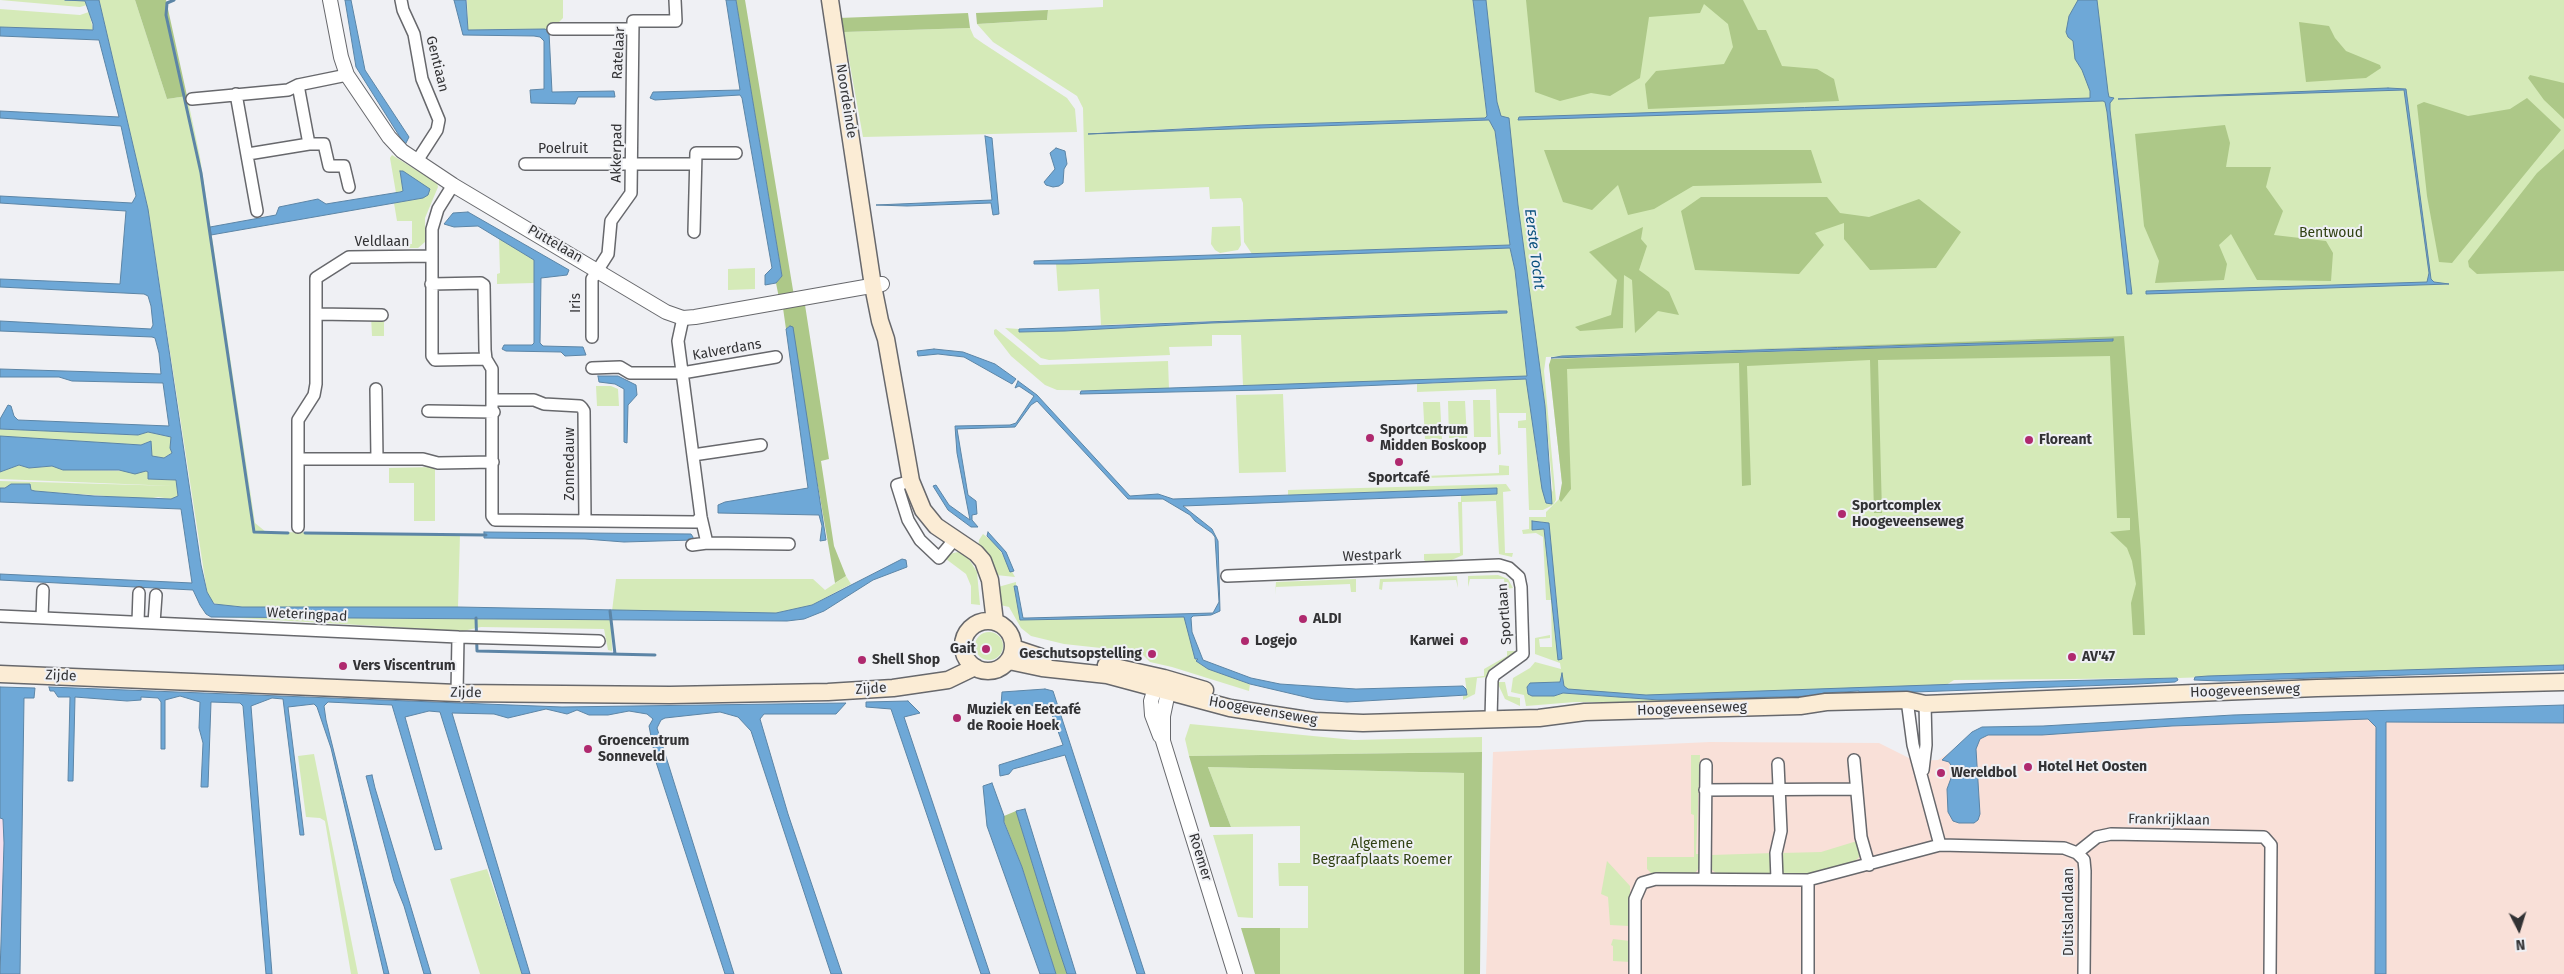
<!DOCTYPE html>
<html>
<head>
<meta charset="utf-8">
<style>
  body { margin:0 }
  #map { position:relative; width:2564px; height:974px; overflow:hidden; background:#eff0f4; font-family:"Fira Sans",sans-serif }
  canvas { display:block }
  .north { position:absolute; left:2494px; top:904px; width:50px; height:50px; -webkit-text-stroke:4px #eff0f4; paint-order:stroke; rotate:175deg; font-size:14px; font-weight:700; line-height:20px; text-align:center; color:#323234 }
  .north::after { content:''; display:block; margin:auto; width:18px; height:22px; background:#323234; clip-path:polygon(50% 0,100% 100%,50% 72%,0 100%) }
</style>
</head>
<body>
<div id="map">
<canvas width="2564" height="974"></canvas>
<div class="north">N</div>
</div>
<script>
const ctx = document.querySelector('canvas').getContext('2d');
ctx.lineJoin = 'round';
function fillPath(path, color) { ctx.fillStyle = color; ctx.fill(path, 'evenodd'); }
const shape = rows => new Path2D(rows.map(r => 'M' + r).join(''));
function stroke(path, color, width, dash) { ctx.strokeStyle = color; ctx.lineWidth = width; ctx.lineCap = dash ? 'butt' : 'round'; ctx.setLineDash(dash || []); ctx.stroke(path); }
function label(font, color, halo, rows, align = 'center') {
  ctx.font = font + ' "Fira Sans",sans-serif'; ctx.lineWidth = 4; ctx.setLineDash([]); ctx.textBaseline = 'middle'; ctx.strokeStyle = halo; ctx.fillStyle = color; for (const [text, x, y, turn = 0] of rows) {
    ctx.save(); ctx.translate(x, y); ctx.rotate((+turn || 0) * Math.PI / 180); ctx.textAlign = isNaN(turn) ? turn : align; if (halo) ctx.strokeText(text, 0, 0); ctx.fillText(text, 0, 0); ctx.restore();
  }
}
const industrial = shape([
  [2564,707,2564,974,1486,974,1493,752,1710,742,1879,743,1915,761,1938,760,1982,732]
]);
const education = shape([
  [0,818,3,819,4,843,0,947]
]);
const green = shape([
  [0,0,65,0,85,1,87,5,80,7],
  [99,0,135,0,167,99,187,96,200,157,255,523,266,532,460,534,458,607,242,607,219,605,210,601,207,592,148,209],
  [467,0,563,0,563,18,549,32,544,29,468,30],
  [1103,0,1473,0,1487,116,1485,118,1257,125,1088,133,1489,120,1495,131,1510,245,1252,254,1244,242,1243,203,1241,198,1210,199,1209,187,1085,192,1083,108,1077,96,993,42,977,24,1044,20,1047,20,1048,10,1103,7],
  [1484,0,2564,0,2564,665,2178,678,1954,680,1943,687,1652,696,1562,690,1560,674,1560,682,1529,684,1527,687,1528,694,1553,696,1563,693,1659,700,1815,696,1649,703,1575,702,1526,706,1524,695,1511,692,1513,678,1530,668,1535,662,1561,669,1560,663,1535,654,1535,638,1550,635,1550,638,1539,639,1540,647,1552,647,1551,600,1546,600,1543,537,1536,533,1523,534,1522,530,1529,529,1529,517,1546,517,1546,512,1559,499,1561,492,1562,483,1549,365,1551,359,2122,336,1546,357,1544,371,1556,500,1553,505,1543,510,1529,510,1526,428,1518,428,1518,421,1526,420,1526,413,1499,413,1501,454,1498,455,1496,389,1417,392,1417,384,1528,379,1538,467,1553,492,1545,406,1497,112],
  [1536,521,1549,523,1559,660,1544,529,1533,530],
  [0,9,80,15,89,12,93,29,91,31,0,27],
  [970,28,974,37,984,44,1067,98,1075,109,1077,132,863,137,844,32],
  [392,155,437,183,438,187,425,218,425,242,418,248,406,248,406,244,412,244,412,221,397,221,394,203,423,198,400,171,403,191,396,193,390,158],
  [1240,226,1241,245,1238,250,1220,253,1215,250,1211,244,1212,227],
  [499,238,534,260,534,283,497,284,497,274,500,273],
  [1510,248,1515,267,1527,376,1524,377,1243,386,1241,335,1212,335,1212,346,1169,347,1170,355,1049,360,1041,358,1005,328,1019,329,1019,332,1065,331,1211,323,1506,313,1506,311,1499,311,1101,325,1099,289,1058,291,1056,263],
  [755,268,755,289,728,290,728,269],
  [371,316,384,316,384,336,372,336],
  [996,329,1040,365,1168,361,1169,389,1135,391,1057,390,1045,385,1011,356,994,334,994,330],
  [596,386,611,386,618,389,619,406,597,406],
  [1283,394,1286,472,1239,473,1236,395],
  [1473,400,1490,400,1491,437,1474,437],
  [1448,401,1465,401,1467,438,1449,438],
  [1423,402,1440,402,1442,439,1425,439],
  [0,429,138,435,148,432,171,437,172,453,164,458,152,456,150,441,141,445,0,436],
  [19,465,29,468,53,466,63,470,146,471,148,472,149,479,176,480,178,496,171,499,158,497,148,499,35,491,31,490,30,485,0,488,0,481,174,486,0,479,0,472],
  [1499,465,1509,466,1509,475,1399,479,1399,477,1499,473],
  [435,467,435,521,414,521,414,483,389,483,389,468],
  [1506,484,1511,491,1503,492,1505,553,1513,553,1512,557,1499,554,1496,501,1462,502,1463,555,1447,562,1428,563,1424,560,1424,554,1460,553,1458,502,1461,502,1461,495,1497,494,1497,488,1288,495,1288,490],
  [983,534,997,545,1015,577,996,575,978,548,979,540],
  [958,552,967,556,977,572,980,605,971,604,971,586,966,574,946,559,949,554],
  [1498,575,1508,579,1513,588,1505,589,1504,579,1470,579,1468,587,1468,576],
  [846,576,851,584,812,605,776,613,612,611,616,579,813,579,825,590],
  [1457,576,1458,588,1456,580,1383,582,1382,590,1379,589,1380,579],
  [1356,579,1356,592,1351,592,1350,584,1276,587,1275,595,1276,582],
  [1016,582,1016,586,1014,587,1021,620,1185,617,1195,659,1199,659,1196,661,1208,669,1250,684,1249,691,1172,667,1150,662,1143,655,1137,659,1101,648,1064,644,1031,636,1021,628,1009,607,996,604,998,587],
  [222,617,611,620,612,651,608,650,604,629,481,627,463,631],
  '975 646a14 14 0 1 1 28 0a14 14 0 1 1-28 0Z',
  [1507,651,1516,651,1512,656,1491,668,1487,677,1477,678,1475,694,1463,700,1463,696,1467,694,1465,678,1484,676,1484,669,1507,656],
  [1497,682,1505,682,1508,696,1520,698,1520,706,1505,699],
  [1190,724,1354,740,1482,737,1482,752,1189,756,1185,739],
  [314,754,358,974,351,974,325,821,320,818,306,817,298,756],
  [1691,755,1700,755,1696,854,1699,854,1699,868,1695,873,1651,873,1647,869,1647,857,1694,857,1694,815,1691,814],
  [1208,767,1464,773,1464,974,1280,974,1280,928,1308,928,1308,886,1279,886,1278,863,1300,863,1300,826,1231,827],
  [1253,834,1253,918,1238,917,1213,835],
  [1857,841,1860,856,1853,863,1812,873,1779,873,1781,853,1821,852],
  [1774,853,1775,874,1716,873,1711,869,1711,855],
  [1607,861,1630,886,1631,924,1629,926,1610,925,1608,897,1601,894],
  [487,869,508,931,522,974,480,974,450,879],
  [1613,939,1630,941,1630,962,1613,961,1613,946,1611,945]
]);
const forest = shape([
  [135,0,166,0,187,96,167,99],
  [736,0,745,0,794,296,779,298,776,283,782,276],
  [1526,0,1743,0,1758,30,1766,30,1782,66,1817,69,1834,79,1839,101,1648,109,1645,84,1656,71,1724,64,1733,47,1728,24,1704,4,1700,13,1649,17,1640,78,1610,96,1591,93,1560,101,1535,92],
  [1048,10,1047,20,1044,20,977,24,976,13],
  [968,13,970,28,844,32,839,18],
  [2299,22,2329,26,2335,38,2346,51,2380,65,2381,68,2366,78,2306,82],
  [2530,75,2564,83,2564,119,2544,100,2528,78],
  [2527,98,2561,130,2452,263,2439,262,2427,196,2417,105,2424,102,2468,116,2510,109],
  [2225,125,2230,143,2226,167,2271,167,2266,187,2283,211,2274,235,2326,241,2333,253,2331,281,2257,280,2231,234,2219,245,2227,264,2224,280,2155,283,2159,261,2144,226,2135,134],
  [2564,149,2564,271,2477,274,2469,267,2468,261,2537,173],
  [1544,150,1811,150,1822,183,1693,186,1654,209,1628,215,1618,185,1592,210,1563,202],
  [1701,197,1827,197,1840,213,1869,217,1919,199,1961,232,1936,268,1870,270,1844,239,1844,223,1815,233,1824,245,1799,274,1695,270,1681,211],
  [1643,227,1641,239,1647,246,1639,270,1669,292,1679,315,1658,311,1635,333,1632,280,1624,275,1623,328,1580,331,1575,327,1611,315,1617,280,1589,252],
  [805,305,829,459,821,461,834,546,846,576,835,583,790,326,786,329,783,308],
  [2124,336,2141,552,2145,635,2133,635,2131,603,2136,584,2132,561,2127,548,2110,532,2130,530,2130,518,2117,518,2110,356,1878,360,1882,513,1874,513,1870,360,1747,366,1751,485,1742,486,1739,363,1567,369,1571,489,1561,502,1559,499,1562,483,1549,365,1551,359,2113,341,2113,339,1700,351],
  [1482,752,1480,974,1464,974,1464,773,1208,767,1231,827,1210,827,1189,756],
  [1016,811,1067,974,1056,974,1022,867,1004,821,1004,816],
  [1241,928,1280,928,1280,974,1255,974]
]);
const water = shape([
  [65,0,99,0,148,209,201,565,207,592,214,604,242,607,458,607,776,613,812,605,902,559,906,560,907,567,873,580,824,611,804,619,787,621,211,617,206,614,200,605,193,590,0,580,0,574,192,583,181,509,0,502,0,488,5,488,11,484,30,484,31,490,35,491,94,496,171,499,178,496,176,480,148,479,148,472,146,471,135,474,119,470,63,470,52,466,29,468,19,465,0,472,0,436,141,445,151,441,152,456,164,458,172,453,170,448,171,437,148,432,138,435,0,429,0,419,8,405,11,406,14,416,18,420,169,426,163,383,72,381,59,377,0,377,0,369,161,374,159,353,155,338,152,337,0,331,0,321,151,329,153,325,151,306,148,296,144,294,0,287,0,279,120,284,126,211,0,203,0,196,132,203,136,196,121,126,0,118,0,111,119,117,99,40,0,36,0,27,93,30,93,24,85,1,65,0],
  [345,0,351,0,365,70,409,137,405,145,356,67,345,0],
  [454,0,466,0,468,30,545,29,549,32,552,92,614,91,615,97,578,97,575,104,531,103,530,90,544,89,544,41,540,37,534,36,463,35,454,0],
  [726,0,736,0,782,276,776,283,765,285,765,275,772,268,742,98,740,95,655,100,650,98,653,92,740,90,726,0],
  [1473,0,1486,0,1497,102,1501,116,1509,118,1518,205,1545,406,1552,504,1546,503,1542,489,1526,379,1264,390,1080,394,1081,391,1527,376,1515,270,1510,248,1069,264,1034,264,1034,261,1510,245,1495,131,1489,120,1088,134,1257,125,1485,118,1487,116,1473,0],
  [2078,0,2097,0,2108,92,2109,97,2114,98,2110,103,2110,110,2132,294,2127,294,2107,112,2105,102,2103,101,1518,120,1519,117,2090,98,2090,91,2082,70,2075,59,2073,41,2068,37,2066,32,2069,16,2078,0],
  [2388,88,2406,89,2431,279,2434,282,2449,284,2146,294,2146,291,2427,282,2429,273,2404,90,2118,99,2388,88],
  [985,136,992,138,999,214,993,215,991,203,907,206,876,205,992,200,985,136],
  [1056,148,1065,151,1067,164,1064,169,1063,183,1059,186,1053,187,1046,185,1044,182,1055,169,1050,153,1056,148],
  [400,171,403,171,430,189,428,195,423,198,211,235,210,227,276,215,279,207,318,199,326,204,400,192,403,191,400,171],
  [468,212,569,270,567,275,541,278,540,343,543,346,583,347,586,355,565,356,561,352,506,351,502,349,504,345,532,345,534,343,534,260,478,226,454,227,444,224,453,213,468,212],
  [1499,311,1507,311,1507,313,1211,323,1065,331,1019,332,1019,329,1499,311],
  [790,326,793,327,826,540,820,541,822,526,819,515,718,513,718,505,725,502,808,488,786,329,790,326],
  [2113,339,2113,341,1551,358,1562,356,2113,339],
  [934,349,963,352,995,364,1016,379,1012,384,964,357,938,354,918,356,917,351,934,349],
  [598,376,618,376,636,385,637,395,628,405,627,443,624,442,624,389,615,384,599,382,598,376],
  [1018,381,1037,395,1130,496,1158,494,1173,499,1497,488,1497,494,1183,506,1212,529,1218,541,1220,611,1211,615,1193,616,1191,618,1192,632,1203,660,1251,678,1280,684,1356,689,1463,686,1466,689,1467,695,1347,702,1314,699,1250,684,1208,669,1196,661,1198,659,1195,659,1184,617,1020,620,1014,586,1017,586,1023,618,1027,618,1213,613,1219,602,1215,537,1212,533,1195,521,1190,515,1163,499,1128,499,1037,401,1031,405,1015,427,957,429,968,495,976,501,977,514,972,515,972,520,978,527,971,527,948,510,933,486,936,485,949,505,970,520,957,453,955,426,1010,425,1016,423,1034,396,1019,386,1015,388,1018,381],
  [1532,521,1549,523,1562,659,1558,660,1544,529,1532,530,1532,521],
  [484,532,691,534,693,537,693,540,624,542,585,539,484,538,484,532],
  [988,532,1006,552,1014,571,1010,572,1002,552,987,536,988,532],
  [2564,665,2564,670,2221,681,2194,680,2195,677,2208,676,2564,665],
  [1562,673,1564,686,1568,689,1646,695,2016,682,2177,678,2178,680,2175,682,2138,684,1859,694,1859,691,1824,693,1815,696,1659,700,1563,693,1554,696,1532,696,1528,694,1527,687,1530,683,1560,682,1562,673],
  [0,687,35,688,34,698,24,698,20,974,0,974,4,843,3,819,0,818,0,687],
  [49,687,562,707,846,703,836,714,764,714,760,719,788,814,842,974,831,974,751,731,738,717,720,712,665,718,661,720,657,728,734,974,725,974,656,762,649,726,653,719,647,714,629,711,608,715,589,715,577,710,567,714,546,709,508,718,494,714,452,713,530,974,522,974,440,712,429,711,405,717,442,849,435,850,392,705,328,702,324,706,326,720,389,974,384,974,331,748,317,707,314,704,288,707,304,835,300,835,283,699,272,698,251,706,272,974,266,974,243,706,240,703,211,702,208,787,201,787,203,743,199,728,200,702,180,696,165,700,165,749,161,749,161,702,158,698,141,697,141,700,127,701,75,697,73,781,68,781,70,697,58,697,54,691,50,691,49,687],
  [1045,689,1053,691,1145,974,1137,974,1065,755,1013,769,1009,774,1000,776,999,765,1063,745,1050,709,1044,706,1001,705,1002,692,1045,689],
  [908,701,920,713,904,717,990,974,981,974,891,709,866,707,866,702,908,701],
  [2564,705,2564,723,2386,722,2386,974,2375,974,2376,727,2368,719,2172,726,2042,735,1988,735,1980,739,1976,749,1980,814,1978,820,1974,823,1959,823,1953,821,1948,812,1947,789,1954,770,1949,762,1942,760,1972,732,1982,727,2043,726,2233,715,2564,705],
  [372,775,375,788,431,974,424,974,404,906,394,881,366,776,372,775],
  [992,783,1004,816,1004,822,1022,867,1056,974,1040,974,987,826,983,786,992,783],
  [1025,809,1076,974,1067,974,1059,950,1016,811,1025,809]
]);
const stream = shape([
  [174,0,167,3,166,15,201,173,254,532,288,533],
  [305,533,486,535],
  [610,611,615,654],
  [476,618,477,651,655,655]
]);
const minor = shape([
  [401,0,403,10,414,34,422,79,439,120,437,130,417,161],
  [553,29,633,29],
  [298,85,309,144,324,144,329,166,344,166,349,187],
  [236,94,257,211],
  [192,99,288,90,298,85,347,75],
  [248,154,309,144],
  [525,164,695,164],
  [453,185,438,209,432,229,432,356,435,360,486,359],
  [694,232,696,153,736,153],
  [431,284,481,283,484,285,485,350,486,359,492,369,492,516,495,520,696,522,701,517],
  [316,314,382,315],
  [683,318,678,341,701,517,707,543,692,545],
  [592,337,592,279,608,254,611,221,631,193,633,21,676,21,675,0],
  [592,368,620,367,630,373,682,373,776,357],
  [493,400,534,400,544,404,580,406,582,408,584,411,585,520],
  [428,411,494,412],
  [693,455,761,445],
  [298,459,377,459,376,389],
  [377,459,423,459,438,463,493,462],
  [911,481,897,485,908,520,920,540,939,558,954,540],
  [298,527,298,420,314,395,316,384,316,278,349,257,432,256],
  [707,543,789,544],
  [1227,576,1499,565,1509,568,1519,577,1521,587,1523,654,1494,675,1492,680,1491,719],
  [0,616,458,637,457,693],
  [42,618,43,590],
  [138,622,139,593],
  [154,623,156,595],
  [458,637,599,641],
  [1907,700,1913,745,1940,845],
  [1854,760,1861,837,1869,865],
  [1923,770,1926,745,1925,704],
  [1705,790,1856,789],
  [2077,853,2097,837,2111,834,2264,837,2271,845,2270,974],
  [1705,879,1706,765],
  [1777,879,1776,853,1781,831,1778,764],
  [1808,880,1808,974],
  [1635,974,1635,899,1642,883,1656,879,1808,880,1940,845,2064,848,2077,853,2084,860,2085,871,2084,974]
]);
const tertiary = shape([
  [330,0,341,57,347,75,389,137,402,151,453,185,666,312,683,318,695,317,882,284],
  [1165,682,1168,692,1163,716,1163,741,1235,974],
  [1160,736,1152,715,1151,701,1155,688,1162,680]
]);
const secondary = shape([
  [830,0,873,286,880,321,886,339,911,481,923,510,936,526,976,553,983,561,990,580,995,622],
  '963 646a25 25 0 1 1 50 0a25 25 0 1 1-50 0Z',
  [1014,648,1044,658],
  [1009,661,1042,668,1107,675,1230,708,1314,721,1363,723,1539,718,1585,712,1800,706,1826,702,1907,700,1925,704,2317,688,2564,682],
  [1106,665,1164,678,1205,690],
  [0,674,457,693,670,695,828,692,893,688,948,680,975,667]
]);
const markers = [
  [1370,438,5,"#af296e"],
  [2029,440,5,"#af296e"],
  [1399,462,5,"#af296e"],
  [1842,514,5,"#af296e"],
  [1303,619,5,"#af296e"],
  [1245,641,5,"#af296e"],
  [1464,641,5,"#af296e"],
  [986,649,5,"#af296e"],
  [1152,654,5,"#af296e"],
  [2072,657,5,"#af296e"],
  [862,660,5,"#af296e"],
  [343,666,5,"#af296e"],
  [957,718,5,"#af296e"],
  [588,749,5,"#af296e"],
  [2028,767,5,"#af296e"],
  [1941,773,5,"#af296e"]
];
const streetNames = [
  ["Ratelaar",619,53,-87],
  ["Gentiaan",437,64,76],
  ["Noordeinde",846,101,81],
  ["Poelruit",563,149],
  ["Akkerpad",617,153,-89],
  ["Veldlaan",382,242],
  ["Puttelaan",555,244,30],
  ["Iris",576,303,-90],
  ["Kalverdans",727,350,-10],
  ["Zonnedauw",570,464,-90],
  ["Westpark",1372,556,-2],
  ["Sportlaan",1505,614,-94],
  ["Weteringpad",307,615,3],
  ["Zijde",61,676,2],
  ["Zijde",871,689,-4],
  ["Hoogeveenseweg",2245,691,-2],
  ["Zijde",466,693,1],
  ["Hoogeveenseweg",1692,709,-2],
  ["Hoogeveenseweg",1263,711,10],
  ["Frankrijklaan",2169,820,1],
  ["Roemer",1200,857,73],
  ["Duitslandlaan",2069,912,-90]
];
const parkNames = [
  ["Bentwoud",2331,233],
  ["Algemene",1382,844],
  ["Begraafplaats Roemer",1382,860]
];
const poiNames = [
  ["Sportcentrum",1380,430],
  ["Midden Boskoop",1380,446],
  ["Floreant",2039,440],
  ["Sportcafé",1399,478,"center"],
  ["Sportcomplex",1852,506],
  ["Hoogeveenseweg",1852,522],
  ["ALDI",1313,619],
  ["Logejo",1255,641],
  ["Karwei",1454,641,"right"],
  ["Gait",976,649,"right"],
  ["Geschutsopstelling",1142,654,"right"],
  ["AV'47",2082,657],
  ["Shell Shop",872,660],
  ["Vers Viscentrum",353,666],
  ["Muziek en Eetcafé",967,710],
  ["de Rooie Hoek",967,726],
  ["Groencentrum",598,741],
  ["Sonneveld",598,757],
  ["Hotel Het Oosten",2038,767],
  ["Wereldbol",1951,773]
];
const waterNames = [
  ["Eerste Tocht",1534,249,83]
];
fillPath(industrial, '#f9e0d8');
fillPath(education, '#f4dfed');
fillPath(green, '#d5eab8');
fillPath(forest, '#adc888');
fillPath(water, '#6ea8d7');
stroke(water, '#5c85a6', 1);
stroke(stream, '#5c85a6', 3);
stroke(minor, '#67686c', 14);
stroke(tertiary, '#67686c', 16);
stroke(secondary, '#67686c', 19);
stroke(minor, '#fff', 11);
stroke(tertiary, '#fff', 14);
stroke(secondary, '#fbecd5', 16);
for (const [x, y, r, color] of markers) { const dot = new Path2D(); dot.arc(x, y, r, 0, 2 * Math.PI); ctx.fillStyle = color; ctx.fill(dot); stroke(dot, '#eff0f4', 2); }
label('14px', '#323234', '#eff0f4', streetNames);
label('14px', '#304112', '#eff0f4', parkNames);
label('bold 14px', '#323234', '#eff0f4', poiNames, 'left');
label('italic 15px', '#084f7c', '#eff0f4', waterNames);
</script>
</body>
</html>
